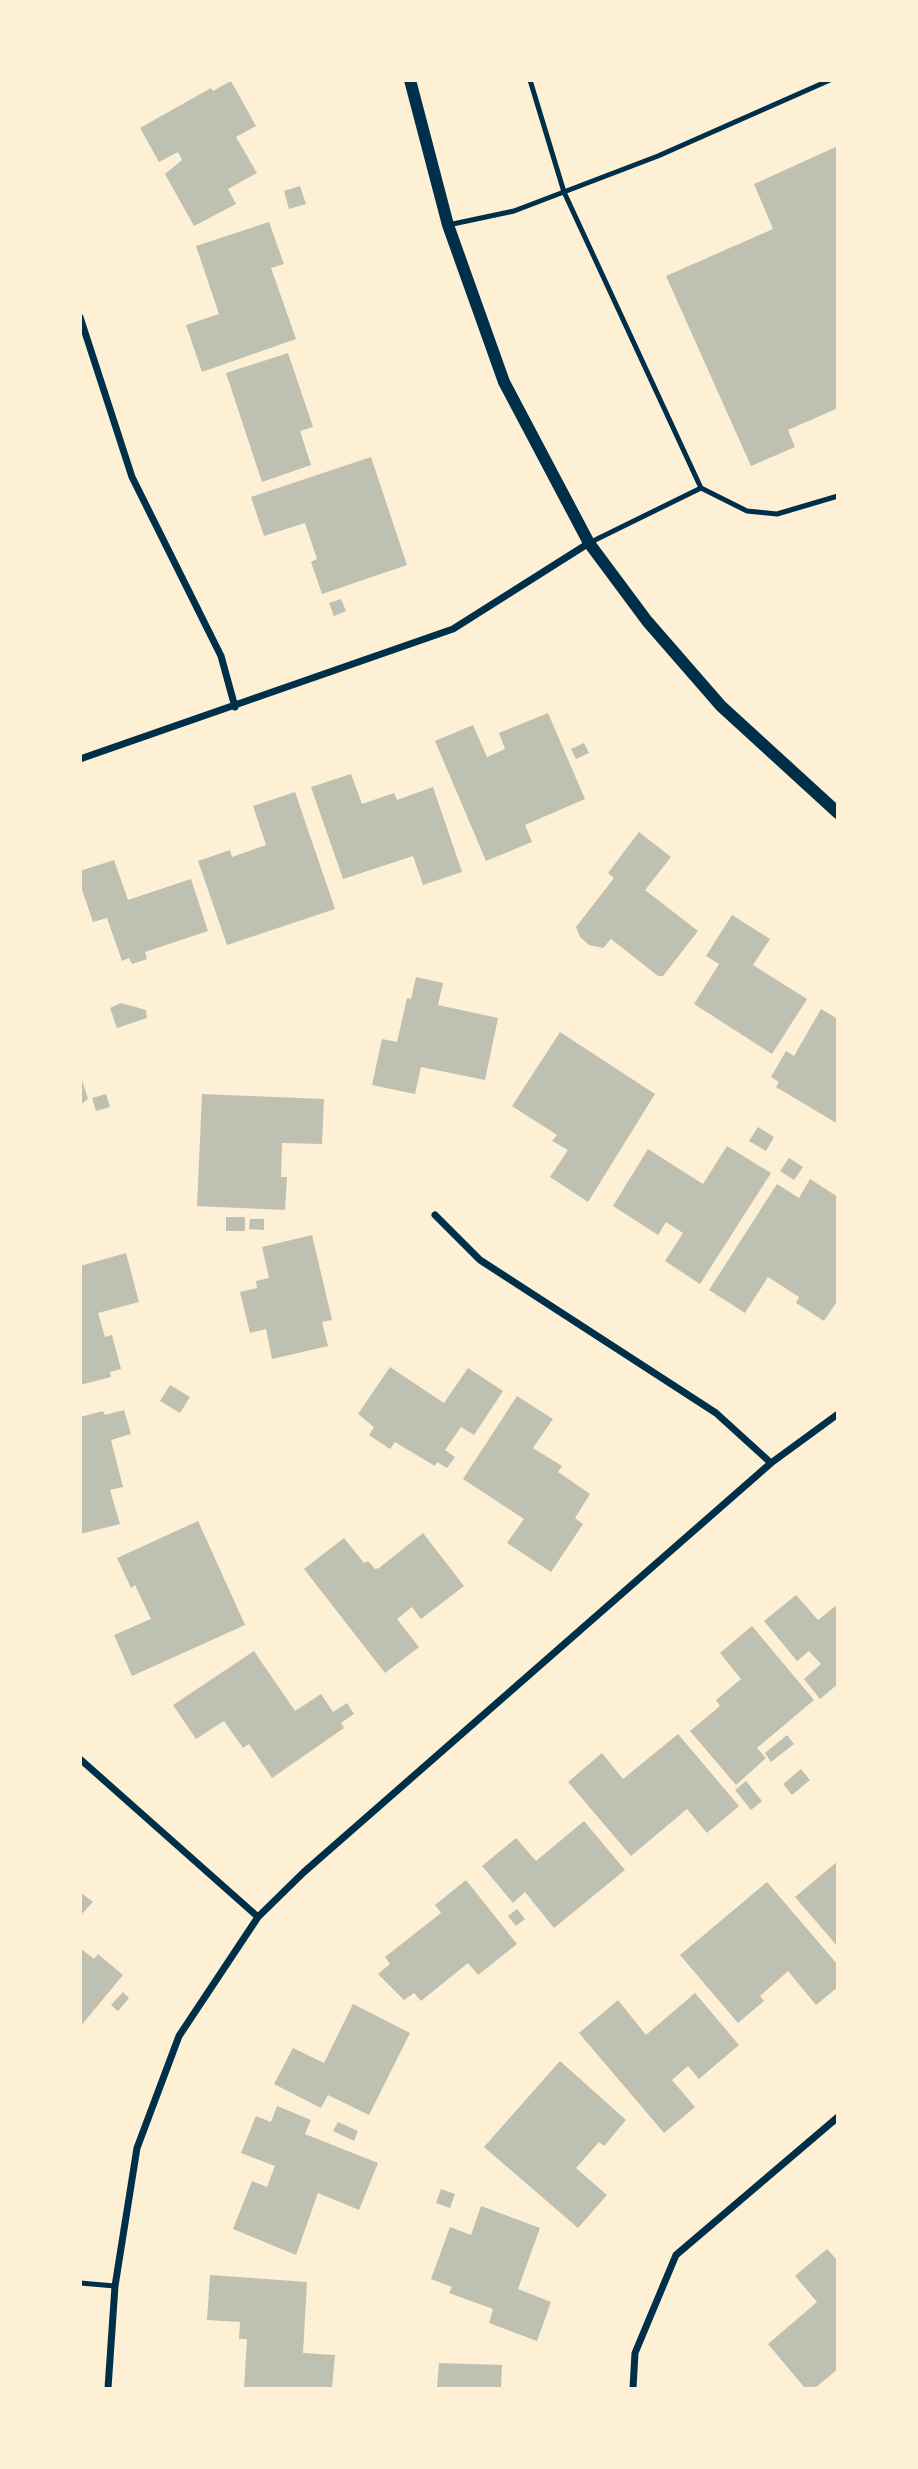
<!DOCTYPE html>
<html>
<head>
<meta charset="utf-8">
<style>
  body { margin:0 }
  #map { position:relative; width:918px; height:2469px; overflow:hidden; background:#fdf0d5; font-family:Helvetica,sans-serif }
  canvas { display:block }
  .frame { position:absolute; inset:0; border:82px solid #fdf0d5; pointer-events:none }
</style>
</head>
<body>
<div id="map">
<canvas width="918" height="2469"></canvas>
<div class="frame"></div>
</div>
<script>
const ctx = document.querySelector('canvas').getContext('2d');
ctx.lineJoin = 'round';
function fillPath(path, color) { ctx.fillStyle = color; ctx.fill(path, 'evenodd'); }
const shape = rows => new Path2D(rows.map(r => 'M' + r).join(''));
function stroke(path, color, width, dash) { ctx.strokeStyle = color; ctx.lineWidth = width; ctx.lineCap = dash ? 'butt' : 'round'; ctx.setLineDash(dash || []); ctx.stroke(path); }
const building = shape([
  [231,81,256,126,236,137,257,173,228,189,236,204,194,226,165,174,182,160,178,152,159,162,140,128,211,88,213,91],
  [838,146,838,408,788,430,795,447,751,466,666,276,773,229,754,184],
  [300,186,306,204,289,209,284,191],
  [269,222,284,264,271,268,296,339,202,372,186,325,219,314,196,246],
  [288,353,313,427,300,431,311,465,262,482,226,373],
  [371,457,407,565,322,594,311,562,317,559,305,523,264,536,251,497],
  [341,599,346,611,334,616,329,603],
  [548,713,585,799,525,825,532,842,486,861,435,741,473,725,487,757,505,749,499,733],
  [584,743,589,753,576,759,571,749],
  [351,774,362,804,394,793,397,800,433,787,462,872,423,885,413,856,343,879,311,787],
  [295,792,335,909,227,945,198,861,230,850,232,857,266,845,253,806],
  [639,832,671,857,645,890,698,931,663,976,658,976,611,939,603,948,589,945,580,937,576,927,614,878,608,873],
  [114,860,128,900,191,879,208,931,145,952,147,959,132,964,129,958,122,961,107,918,93,922,80,884,80,871],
  [732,915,770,939,753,965,807,999,772,1054,694,1004,719,964,706,956],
  [416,977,443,983,438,1005,498,1018,485,1080,421,1067,415,1094,372,1085,382,1039,397,1042,407,998,411,999],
  [121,1003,146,1010,147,1018,117,1028,110,1008],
  [821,1009,838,1019,838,1124,776,1087,779,1082,771,1077,786,1051,794,1056],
  [560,1032,655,1094,588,1202,550,1177,568,1150,552,1141,557,1135,512,1106],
  [80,1074,88,1099,80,1105],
  [106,1094,110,1107,96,1111,92,1098],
  [202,1094,324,1099,322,1144,282,1143,281,1177,287,1177,285,1210,197,1206],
  [758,1127,774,1137,766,1151,749,1141],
  [727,1146,771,1173,700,1284,665,1261,683,1233,666,1222,658,1235,613,1206,648,1149,703,1184],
  [789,1158,803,1167,794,1180,780,1171],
  [810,1179,838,1197,838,1300,824,1321,796,1303,799,1297,768,1277,745,1313,709,1290,777,1184,799,1198],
  [226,1217,245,1217,245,1231,226,1231],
  [250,1219,264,1219,264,1230,249,1229],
  [312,1235,332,1320,322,1322,328,1346,272,1359,266,1329,250,1333,240,1292,257,1288,256,1281,269,1278,262,1247],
  [126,1253,139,1302,98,1313,105,1337,112,1335,121,1369,110,1372,111,1377,80,1385,80,1266],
  [390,1367,444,1403,468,1368,503,1391,474,1435,461,1427,445,1450,455,1457,447,1468,437,1462,435,1466,395,1442,390,1449,369,1435,374,1427,358,1414],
  [170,1385,190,1397,180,1413,160,1401],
  [517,1396,553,1419,533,1448,562,1466,558,1472,590,1494,575,1518,583,1524,551,1572,507,1543,524,1519,463,1479],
  [124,1410,131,1434,111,1440,123,1487,110,1490,120,1524,80,1534,80,1417,103,1411,105,1415],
  [198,1521,245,1625,132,1676,114,1635,151,1619,135,1585,131,1588,117,1558],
  [423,1533,464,1586,421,1619,412,1607,397,1619,419,1647,385,1673,304,1569,344,1538,364,1563,368,1561,375,1569,379,1568],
  [796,1595,818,1620,838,1604,838,1684,820,1699,804,1679,821,1664,809,1651,797,1661,764,1621],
  [752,1626,814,1700,757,1748,766,1758,736,1785,690,1731,720,1706,716,1700,741,1679,720,1653],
  [254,1651,295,1711,321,1694,333,1712,347,1703,354,1714,341,1723,344,1728,272,1778,249,1744,243,1748,224,1721,196,1739,173,1705],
  [678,1734,739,1806,707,1833,687,1809,631,1856,568,1782,602,1753,623,1779],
  [787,1735,794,1744,771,1762,765,1753],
  [801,1769,810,1780,792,1795,783,1784],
  [746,1781,762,1801,751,1810,735,1790],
  [584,1821,625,1870,554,1928,525,1892,513,1903,482,1866,516,1838,536,1861],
  [838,1861,838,1947,795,1897],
  [466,1880,517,1944,478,1975,468,1963,421,2001,414,1993,404,2000,378,1974,390,1964,385,1957,441,1913,435,1905],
  [767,1882,838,1965,838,1987,816,2005,788,1971,760,1996,764,2001,738,2023,680,1955],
  [80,1892,93,1902,80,1916],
  [517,1909,525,1919,516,1926,508,1916],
  [80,1948,94,1959,98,1954,123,1975,80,2027],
  [123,1992,129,1998,118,2011,111,2005],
  [695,1993,739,2045,699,2079,688,2066,672,2080,695,2107,664,2133,579,2033,618,2000,646,2035],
  [353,2004,410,2033,369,2115,328,2095,321,2108,274,2084,293,2048,324,2063],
  [560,2061,626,2120,604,2146,599,2142,576,2168,607,2195,578,2228,484,2147],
  [277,2106,311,2120,305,2134,378,2163,359,2210,318,2193,296,2255,233,2229,252,2181,267,2187,275,2166,241,2153,256,2116,271,2122],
  [338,2122,358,2131,354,2141,333,2131],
  [441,2189,455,2194,450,2208,436,2203],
  [481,2206,540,2228,518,2289,551,2302,537,2341,489,2323,493,2309,449,2293,452,2287,431,2279,450,2227,471,2235],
  [827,2249,838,2261,838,2369,815,2388,805,2388,768,2344,817,2302,795,2276],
  [210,2275,307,2282,303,2353,335,2355,332,2388,244,2388,247,2339,239,2339,240,2322,207,2320],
  [439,2363,502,2365,501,2388,437,2388]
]);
const service = shape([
  [530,80,564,192,701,488,747,511,777,514,838,496],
  [448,225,514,211,658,156,830,80],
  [591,542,701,488],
  [80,2283,115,2286]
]);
const minor = shape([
  [80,317,132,477,221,656,235,707],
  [80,759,453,629,589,543],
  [435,1215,480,1260,716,1413,771,1463],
  [80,1759,258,1917],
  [108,2388,115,2286,137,2148,179,2036,258,1917,304,1872,771,1463,838,1414],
  [633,2388,635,2353,676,2255,838,2117]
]);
const tertiary = shape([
  [410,80,448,225,504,382,589,543,647,621,721,706,838,813]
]);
fillPath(building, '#bec0b2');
stroke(service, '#003049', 5);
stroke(minor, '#003049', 7);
stroke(tertiary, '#003049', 12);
</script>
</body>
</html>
